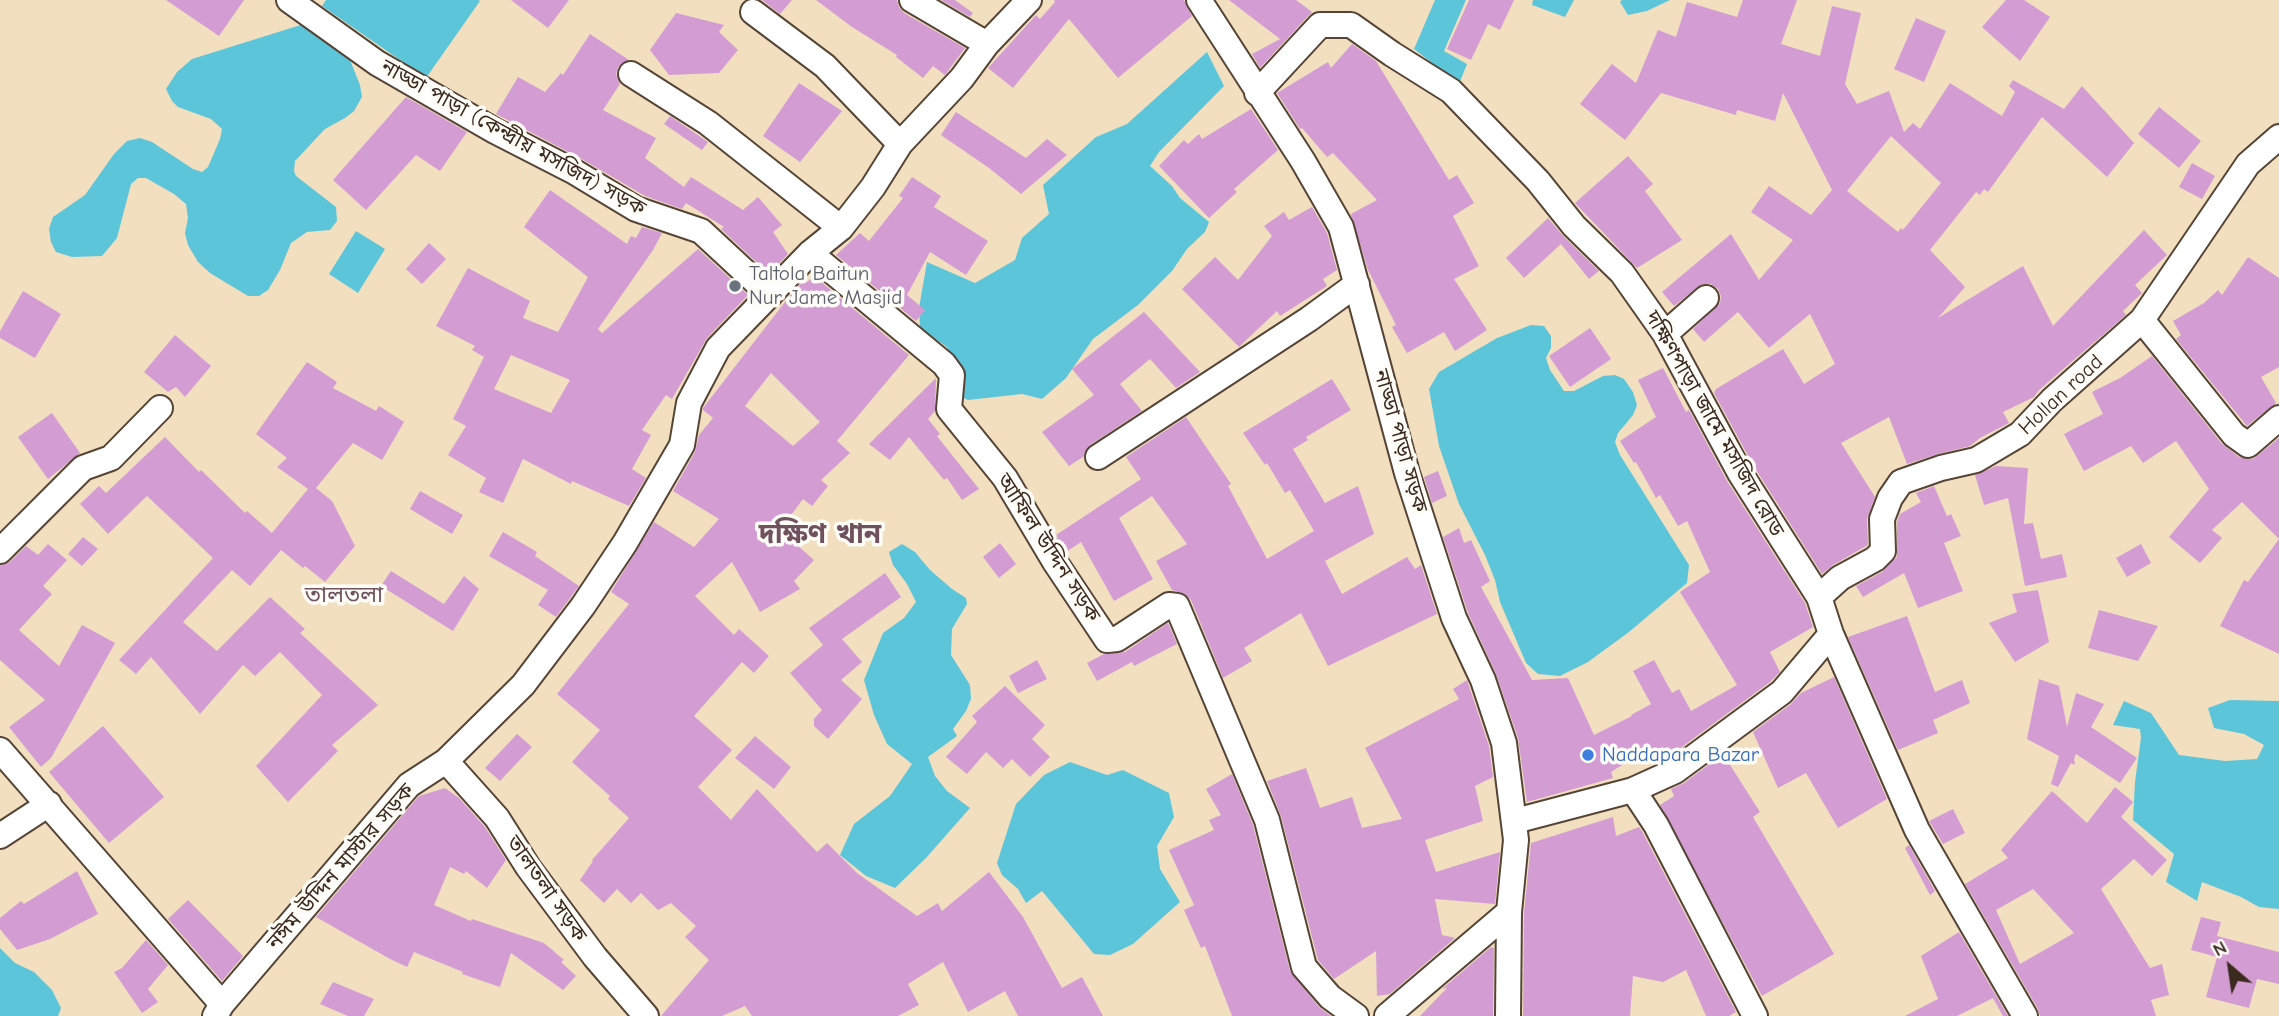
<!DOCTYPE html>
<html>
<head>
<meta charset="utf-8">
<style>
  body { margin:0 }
  #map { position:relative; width:2279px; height:1016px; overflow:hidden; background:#f1dfc0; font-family:"Comic Neue",sans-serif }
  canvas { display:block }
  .north { position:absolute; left:2195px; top:932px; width:70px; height:70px; -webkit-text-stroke:5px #fdfcf7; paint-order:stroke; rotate:331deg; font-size:19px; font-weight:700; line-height:28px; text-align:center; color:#3b2a1e }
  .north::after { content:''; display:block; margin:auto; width:24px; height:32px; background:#3b2a1e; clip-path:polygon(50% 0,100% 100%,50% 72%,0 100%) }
</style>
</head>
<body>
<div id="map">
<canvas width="2279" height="1016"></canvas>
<div class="north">N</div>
</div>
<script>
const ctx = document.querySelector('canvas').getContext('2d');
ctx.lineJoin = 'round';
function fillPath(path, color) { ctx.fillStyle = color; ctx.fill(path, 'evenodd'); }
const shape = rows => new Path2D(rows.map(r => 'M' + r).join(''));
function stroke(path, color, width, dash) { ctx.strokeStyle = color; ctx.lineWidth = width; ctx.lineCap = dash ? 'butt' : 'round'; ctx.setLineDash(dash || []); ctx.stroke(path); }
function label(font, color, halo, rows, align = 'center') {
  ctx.font = font + ' "Comic Neue","Noto Sans Bengali",sans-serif'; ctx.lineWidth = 7; ctx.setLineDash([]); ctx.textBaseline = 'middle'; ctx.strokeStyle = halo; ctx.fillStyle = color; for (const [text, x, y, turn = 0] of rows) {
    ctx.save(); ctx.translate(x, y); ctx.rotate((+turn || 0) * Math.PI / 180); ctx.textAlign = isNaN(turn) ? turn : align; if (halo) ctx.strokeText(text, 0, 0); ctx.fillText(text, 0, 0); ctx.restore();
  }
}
const water = shape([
  [326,0,478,0,480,1,426,78,322,6],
  [1435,0,1466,0,1444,51,1467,64,1459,84,1414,49],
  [1533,0,1574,0,1565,17,1532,5],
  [1622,0,1670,0,1647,11,1628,15,1620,2],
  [307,23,350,60,360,85,362,97,354,111,345,118,325,129,295,161,294,171,296,176,336,207,337,221,330,230,307,232,291,243,280,270,268,290,259,296,248,296,210,273,198,262,188,245,185,233,188,218,186,204,174,194,146,178,138,178,131,184,117,238,102,256,72,257,56,252,51,242,49,229,53,217,85,195,114,154,127,141,140,138,152,142,193,169,202,172,208,167,220,139,222,129,211,119,178,107,172,101,166,89,177,72,192,59],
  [1207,52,1224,86,1159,152,1150,166,1172,186,1180,198,1209,222,1205,232,1187,249,1172,271,1138,305,1093,339,1066,378,1042,399,1022,394,968,400,955,394,959,367,947,347,920,328,919,308,927,262,975,283,1015,260,1022,238,1049,214,1043,185,1096,137,1127,124],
  [356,231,385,249,358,293,329,274],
  [1531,325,1544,326,1551,336,1551,348,1546,358,1550,370,1564,391,1574,391,1603,376,1615,375,1624,379,1633,392,1637,405,1633,415,1618,433,1615,442,1620,455,1689,565,1687,583,1629,632,1588,662,1560,676,1538,674,1526,663,1500,602,1495,580,1485,555,1459,504,1439,446,1429,389,1439,372,1497,338],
  [902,544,915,552,930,570,952,589,966,598,967,604,952,629,951,655,970,685,971,699,966,711,953,729,957,736,928,757,935,776,947,791,970,808,926,858,895,888,866,876,840,855,854,824,890,796,912,764,887,744,874,715,864,680,883,633,904,618,916,602,907,584,893,565,889,552],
  [2230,700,2279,701,2279,909,2259,907,2241,897,2202,882,2197,901,2166,882,2174,854,2133,820,2135,782,2141,738,2140,729,2113,725,2124,701,2151,713,2179,755,2225,761,2257,759,2264,745,2244,734,2214,728,2208,708],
  [1070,762,1107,775,1123,770,1169,793,1174,817,1157,846,1160,869,1180,902,1133,944,1110,955,1094,954,1042,891,1026,903,1018,889,1002,875,997,863,1016,804,1044,775],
  [0,948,15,963,34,972,52,990,61,1008,58,1016,0,1016]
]);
const building = shape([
  [166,0,244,0,219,36],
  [511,0,569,0,548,28],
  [762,0,792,0,780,14],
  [816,0,897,0,899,7,904,13,965,48,945,75,933,66,923,78,896,57,897,55,852,27],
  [941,0,955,0,973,13,970,17],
  [1054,0,1184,0,1192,16,1118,78,1069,19,1013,88,988,68,1036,15,1040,19,1055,2],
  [1229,0,1296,0,1312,12,1260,68,1252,54,1280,39],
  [1469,0,1514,0,1500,30,1488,24,1471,60,1447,49],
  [1743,0,1797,0,1781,44,1820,56,1832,6,1861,13,1845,84,1857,104,1889,91,1904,132,1913,123,1920,129,1950,83,2002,116,2015,92,2009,86,2013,80,2064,109,2082,86,2134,143,2107,177,2042,117,1988,192,1984,189,1980,195,1976,192,1930,250,1965,287,1938,318,2023,266,2053,326,2144,230,2167,255,2135,285,2142,293,2123,311,2126,315,2039,390,2034,397,2003,412,2009,423,1980,438,1970,446,1938,454,1907,464,1889,417,1841,443,1875,497,1867,519,1868,545,1833,565,1822,574,1753,465,1714,393,1716,389,1783,349,1804,384,1835,364,1810,314,1769,348,1738,312,1704,342,1693,329,1720,303,1721,296,1718,289,1711,284,1702,284,1674,306,1662,292,1731,234,1759,280,1793,240,1751,212,1769,186,1811,215,1832,190,1783,93,1775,121,1737,110,1736,115,1661,93,1625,140,1580,104,1612,64,1636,83,1658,30,1676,37,1687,2,1737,17],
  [1891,136,1941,183,1903,230,1901,228,1898,232,1847,191],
  [2006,0,2024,0,2050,17,2020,61,1982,27],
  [676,13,724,25,719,32,738,50,719,73,669,75,650,50],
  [1916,18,1946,31,1924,82,1894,69],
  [590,34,629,60,618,67,616,74,620,84,603,110,656,138,645,158,684,187,691,177,743,210,758,197,782,225,773,232,788,254,769,274,721,229,724,227,686,203,682,209,645,196,580,158,496,114,518,77,545,92,561,73,563,75],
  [1352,44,1376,61,1449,180,1457,175,1474,203,1453,216,1479,266,1454,279,1487,330,1455,351,1444,332,1407,353,1392,327,1396,325,1368,270,1351,214,1377,200,1333,153,1327,157,1302,128,1300,129,1277,93,1328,62,1331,68],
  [799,83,842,111,800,162,763,136],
  [406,97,467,132,440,171,416,155,366,210,333,180],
  [2159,107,2201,141,2179,168,2138,134],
  [1251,109,1278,150,1234,189,1237,192,1209,218,1159,166,1184,140,1188,144,1199,134,1202,139],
  [956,112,1026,158,1047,139,1067,155,1021,194,989,168,941,135],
  [670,116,708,142,702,150,664,124],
  [1628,156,1653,184,1645,191,1682,240,1637,268,1575,203],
  [2192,163,2215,176,2202,199,2179,187],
  [912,177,941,196,934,207,988,241,966,275,930,252,907,295,925,310,916,321,836,255,860,233,869,241,903,198,899,196],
  [550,190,627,244,631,236,636,238,642,227,662,233,653,250,598,329,602,333,698,249,748,295,707,338,672,399,666,395,642,430,651,435,632,469,646,478,629,506,572,481,571,484,523,459,503,503,479,492,486,478,448,455,466,426,453,419,484,357,472,350,475,346,436,326,468,268,530,301,523,318,558,332,588,277,524,227],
  [511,355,570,380,551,413,494,389],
  [1312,207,1327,233,1337,270,1323,279,1327,286,1280,316,1277,311,1239,347,1182,289,1215,257,1238,280,1272,236,1264,226,1284,212,1289,220],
  [1548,218,1564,237,1599,271,1589,279,1561,244,1524,278,1506,258],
  [429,243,446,259,422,284,406,269],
  [2248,257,2279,278,2279,367,2261,377,2276,403,2247,426,2176,339,2181,335,2173,321,2204,303,2218,290,2222,295],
  [814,276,909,355,837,441,850,453,821,480,828,486,812,506,803,499,780,530,814,560,794,581,800,589,760,612,732,562,695,596,734,635,739,629,769,656,754,673,742,662,694,716,732,750,698,787,731,820,757,789,817,852,827,843,857,873,917,916,938,903,942,911,989,872,1023,917,1062,988,1082,977,1103,1016,1018,1016,1005,991,968,1012,943,962,908,984,919,1005,898,1016,752,1016,745,1006,722,1016,661,1016,709,960,685,937,696,926,671,903,658,910,641,893,631,903,617,889,604,903,580,880,593,861,592,860,629,818,608,799,610,796,572,762,600,730,557,694,629,604,611,592,654,522,694,547,719,519,673,491,695,452,699,435,713,418,703,410,703,408,792,293,805,279,807,282],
  [771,373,820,422,793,446,745,406],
  [23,291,61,314,35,358,0,338,0,331],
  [1144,312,1200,372,1176,388,1150,359,1120,384,1142,411,1090,445,1083,457,1069,466,1042,432,1094,395,1072,369],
  [1590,328,1611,359,1570,387,1549,356],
  [175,335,211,366,185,397,176,387,168,392,144,372],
  [2152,356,2222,444,2239,457,2253,459,2279,438,2279,654,2220,626,2244,580,2248,582,2279,539,2242,502,2212,530,2222,538,2200,563,2169,537,2209,489,2176,441,2143,463,2131,446,2084,471,2064,434,2103,414,2092,392,2120,378],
  [307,362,337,382,333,388,376,411,379,406,404,422,382,460,353,443,316,488,332,501,355,546,325,582,305,566,303,568,281,550,250,586,232,570,183,622,217,651,270,597,305,629,300,633,378,705,332,745,338,751,288,802,256,766,322,695,280,652,255,676,243,665,200,714,151,657,136,674,119,660,213,558,147,496,108,534,80,504,99,486,106,493,165,437,199,472,201,470,245,513,247,511,272,533,308,489,277,467,287,458,256,434],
  [1663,368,1686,412,1689,410,1727,481,1805,603,1813,627,1770,652,1780,672,1770,682,1667,758,1657,763,1649,748,1611,772,1613,778,1527,802,1518,738,1496,674,1468,613,1443,537,1459,528,1464,543,1471,540,1490,581,1481,587,1532,680,1568,678,1594,735,1632,716,1631,715,1651,704,1633,671,1654,660,1672,693,1679,689,1691,711,1737,685,1680,592,1710,572,1687,521,1678,526,1660,495,1656,498,1636,462,1634,463,1620,441,1656,417,1638,380],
  [936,378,935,411,928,419,940,434,937,436,948,450,979,489,962,500,947,478,944,480,909,437,890,460,869,444],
  [1332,379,1351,410,1306,437,1308,440,1293,449,1325,503,1358,486,1374,534,1325,561,1342,594,1407,557,1415,569,1421,565,1437,614,1328,666,1301,613,1244,648,1252,661,1223,678,1191,600,1185,594,1172,590,1156,561,1187,544,1152,496,1119,518,1153,579,1114,601,1081,542,1066,552,1056,535,1141,479,1126,457,1186,417,1231,484,1228,486,1267,559,1314,531,1290,490,1285,493,1267,463,1265,465,1243,433],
  [52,413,80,453,48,479,18,437],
  [1996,466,2028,468,2024,524,2033,523,2041,559,2062,554,2067,577,2025,586,2008,498,1984,505,1975,475],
  [1438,471,1447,496,1432,503,1424,477],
  [1934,486,1947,516,1951,514,1961,536,1944,543,1963,591,1918,608,1904,573,1863,597,1856,586,1882,572,1897,557,1897,522,1900,514,1921,502,1916,493],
  [420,491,463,515,452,534,410,509],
  [503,532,537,552,535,556,579,586,556,617,538,605,548,590,489,556],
  [83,537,98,549,82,566,68,554],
  [1000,543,1016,564,999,578,983,557],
  [48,544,67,560,43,586,52,594,19,630,59,666,82,625,115,643,51,758,41,767,9,727,45,700,0,660,0,565,10,562,26,546,38,555],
  [2141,544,2151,563,2127,577,2116,558],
  [391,571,444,604,464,576,479,589,453,631,381,586],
  [885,573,901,597,842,639,862,662,841,680,862,699,828,739,814,726,814,719,822,710,790,673,823,645,809,628],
  [2038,590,2049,642,2015,662,1989,623,2017,612,2012,594],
  [2099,610,2158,626,2138,661,2088,648],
  [1907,616,1935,692,1962,680,1970,703,1933,720,1938,733,1898,750,1848,637],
  [1168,623,1177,644,1134,666,1132,662,1097,681,1087,663,1104,654,1125,652],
  [1037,660,1047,679,1018,693,1009,676],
  [1834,677,1887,799,1838,828,1806,773,1778,788,1753,732,1791,704,1801,693],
  [2039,679,2059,686,2067,727,2076,693,2104,704,2091,727,2137,758,2120,783,2076,754,2074,759,2075,765,2071,763,2058,787,2051,784,2059,756,2027,739],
  [1467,680,1489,746,1493,777,1475,786,1483,821,1425,840,1436,872,1500,852,1495,904,1435,899,1442,935,1455,938,1390,994,1377,996,1376,951,1334,979,1318,960,1281,816,1267,781,1306,768,1320,808,1352,797,1362,828,1402,819,1365,748,1459,699,1453,689],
  [1005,686,1045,725,1032,739,1050,757,1030,777,1012,759,1003,768,986,752,967,774,946,757,977,722,972,716],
  [103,726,164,797,109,843,49,772],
  [517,734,532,747,500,781,485,768],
  [755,736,791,767,774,789,735,758],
  [1723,754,1760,812,1753,817,1834,954,1762,996,1660,805,1674,796,1671,789,1684,783],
  [1232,774,1253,825,1290,971,1319,1007,1331,1016,1232,1016,1205,946,1201,948,1184,910,1194,905,1169,850,1214,830,1209,820,1221,815,1206,789],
  [2115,787,2133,802,2121,817,2167,860,2152,876,2134,859,2101,889,2150,968,2162,964,2169,995,2151,1000,2156,1016,2040,1016,2038,1009,1965,884,2008,858,2001,850,2052,791,2087,823],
  [2033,889,2074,933,2020,964,1996,910],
  [445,788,459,798,485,827,506,860,487,888,466,871,464,874,450,867,434,905,471,921,472,919,544,943,564,960,561,962,576,976,563,990,511,953,500,987,462,974,463,972,414,952,407,967,390,959,316,917,419,796],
  [1953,809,1965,833,1943,844,1929,821],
  [1613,817,1616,836,1639,827,1643,833,1736,1012,1729,1016,1706,1016,1686,970,1663,982,1633,976,1630,1016,1523,1016,1524,913,1531,843],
  [1909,845,1935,891,1930,895,1905,848],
  [77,871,98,914,50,939,17,950,0,929,0,918,21,901,24,904],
  [188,900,243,956,222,981,168,919],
  [2201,917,2221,922,2217,936,2279,952,2279,984,2257,979,2249,1008,2206,997,2217,957,2191,950],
  [1959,932,2008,1016,2003,1016,1993,998,1957,1016,1905,1016,1938,999,1921,956],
  [146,940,168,965,148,989,158,1002,142,1013,114,972,122,968],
  [1491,947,1494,948,1493,1016,1420,1016,1447,988,1442,989],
  [333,982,374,999,364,1016,348,1016,320,1004]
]);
const minor = shape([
  [289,0,377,63,495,131,573,171,636,209,701,231,770,295],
  [912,0,987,44],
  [1199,0,1303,161,1341,227,1407,473,1454,618,1483,680,1504,743,1516,840,1509,912,1508,1016],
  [753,12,825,66,900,144],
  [631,74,708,123,841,228],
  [1257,93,1320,25,1351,25,1392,54,1451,91,1538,181,1574,226,1622,273,1665,334,1740,473,1819,597,1831,634,1917,830,2025,1016],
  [810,253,944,364,952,375,949,409,1005,478,1055,562,1107,640,1117,639,1169,605,1177,606,1267,820,1304,967,1330,997,1356,1016],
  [2142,320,2234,435,2248,445,2279,418],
  [1665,334,1706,298],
  [1098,457,1309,319,1357,284],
  [0,551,83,468,111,458,160,408],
  [1819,597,1840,578,1875,559,1883,551,1882,519,1890,498,1901,482,1941,468,1976,460,2020,434,2052,400,2142,320,2248,164,2279,137],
  [0,750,222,1004],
  [446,761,497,818,528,867,595,957,646,1016],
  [1633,790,1656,825,1755,1016],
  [1515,821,1633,790,1675,771,1782,692,1831,634],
  [0,836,49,804],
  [215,1016,222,1004,409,785,446,761,523,685,583,606,625,543,682,445,689,403,718,348,810,253,841,228,873,187,900,144,962,78,987,44,1029,0],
  [1387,1016,1509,912]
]);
const markers = [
  [735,286,7,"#6b7280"],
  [1588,755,7,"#3f7fe0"]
];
const streetNames = [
  ["নাড্ডা পাড়া (কেন্দ্রীয় মসজিদ) সড়ক",513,138,29],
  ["Hollan road",2061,395,-43],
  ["দক্ষিণপাড়া জামে মসজিদ রোড",1714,424,60],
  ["নাড্ডা পাড়া সড়ক",1400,441,74],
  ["আফিল উদ্দিন সড়ক",1048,548,57],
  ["নঈম উদ্দিন মাস্টার সড়ক",341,867,-49],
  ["তালতলা সড়ক",546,889,55]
];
const worshipNames = [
  ["Taltola Baitun",749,274],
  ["Nur Jame Masjid",749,298]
];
const shopNames = [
  ["Naddapara Bazar",1602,755]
];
const neighbourhoodNames = [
  ["তালতলা",344,595]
];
const districtNames = [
  ["দক্ষিণ খান",820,535]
];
fillPath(water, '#5dc5d9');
fillPath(building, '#d39dd4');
stroke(minor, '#564536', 28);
stroke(minor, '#fff', 24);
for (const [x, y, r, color] of markers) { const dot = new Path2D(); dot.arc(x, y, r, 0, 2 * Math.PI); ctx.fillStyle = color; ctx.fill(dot); stroke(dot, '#fdfcf7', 2.5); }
label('21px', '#3b2a1e', '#fdfcf7', streetNames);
label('21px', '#5b616d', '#fdfcf7', worshipNames, 'left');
label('21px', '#366cbe', '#fdfcf7', shopNames, 'left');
label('23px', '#70525e', '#fdfcf7', neighbourhoodNames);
label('bold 28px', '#70525e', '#fdfcf7', districtNames);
</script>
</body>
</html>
